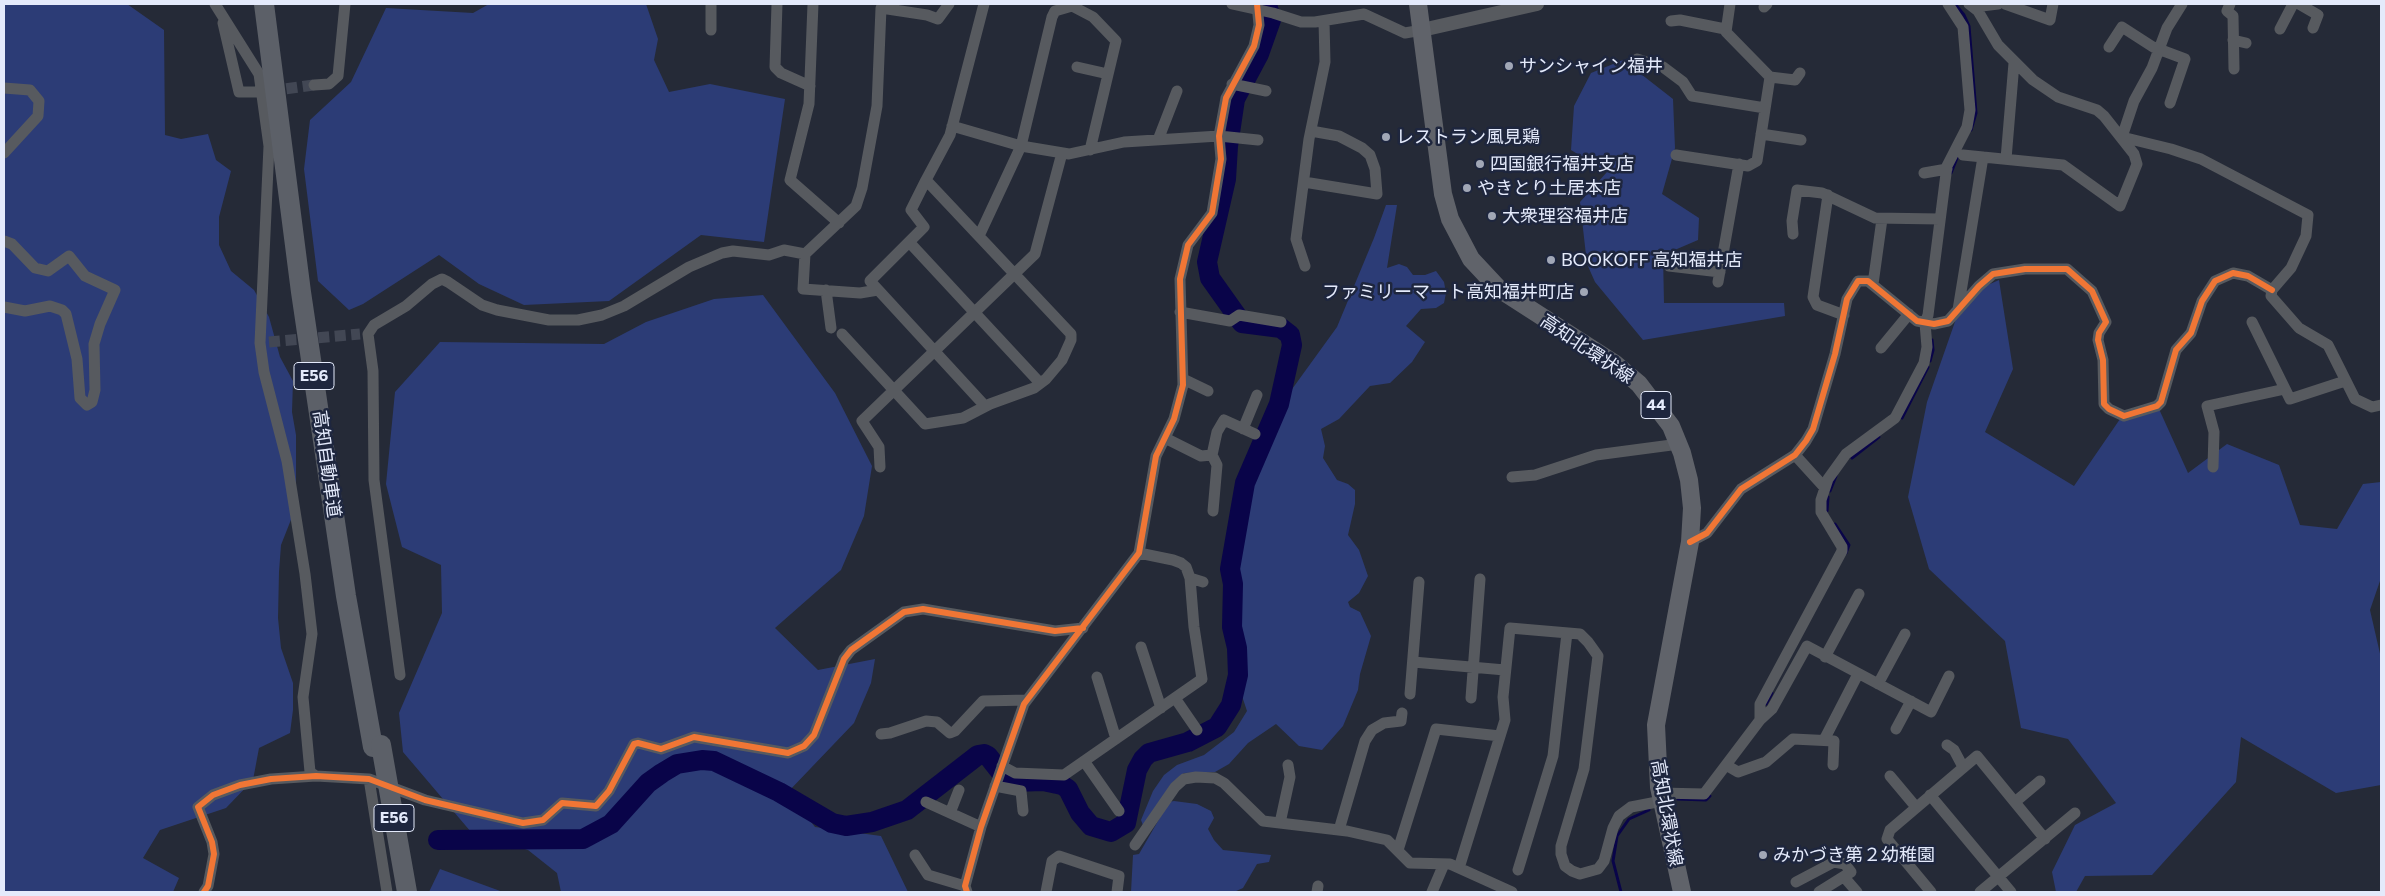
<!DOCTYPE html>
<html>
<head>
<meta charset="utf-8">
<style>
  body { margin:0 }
  #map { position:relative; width:2385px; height:896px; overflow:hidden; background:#252a37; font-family:Commissioner,sans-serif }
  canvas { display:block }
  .frame { position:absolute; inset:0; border:5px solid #e4eafb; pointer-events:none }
</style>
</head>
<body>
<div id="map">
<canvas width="2385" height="896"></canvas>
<div class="frame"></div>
</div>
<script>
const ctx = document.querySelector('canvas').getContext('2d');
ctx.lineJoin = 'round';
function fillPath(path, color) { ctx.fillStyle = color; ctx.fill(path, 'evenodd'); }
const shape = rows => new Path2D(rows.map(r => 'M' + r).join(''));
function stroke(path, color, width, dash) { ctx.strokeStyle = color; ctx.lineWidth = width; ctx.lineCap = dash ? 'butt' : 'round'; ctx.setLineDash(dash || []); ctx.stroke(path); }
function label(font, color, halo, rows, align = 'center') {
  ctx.font = font + ' Commissioner,"Noto Sans JP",sans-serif'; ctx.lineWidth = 5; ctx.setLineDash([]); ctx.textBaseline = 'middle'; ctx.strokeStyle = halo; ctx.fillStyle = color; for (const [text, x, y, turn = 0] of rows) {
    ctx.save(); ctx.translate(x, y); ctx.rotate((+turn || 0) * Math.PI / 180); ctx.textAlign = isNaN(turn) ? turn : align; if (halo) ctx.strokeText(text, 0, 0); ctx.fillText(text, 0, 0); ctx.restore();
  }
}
const green = shape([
  [4,4,127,4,164,30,165,135,181,139,208,134,216,160,231,171,219,217,219,245,231,271,254,290,269,317,280,357,293,381,292,412,296,435,296,507,281,545,279,572,278,618,281,648,293,683,293,710,290,733,259,748,253,780,226,808,160,830,143,858,179,878,173,892,4,892],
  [489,4,646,4,658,39,654,60,669,92,710,84,785,99,764,242,701,235,609,301,524,305,479,284,439,255,363,304,349,310,318,281,304,169,310,120,351,82,386,8,473,13],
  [1623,60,1673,99,1675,148,1662,194,1699,218,1698,240,1663,255,1664,303,1784,303,1785,316,1643,340,1595,282,1587,264,1580,202,1607,172,1571,150,1574,106,1591,73],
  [1386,205,1397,205,1387,268,1399,264,1407,267,1413,275,1425,275,1436,271,1444,282,1446,293,1444,303,1436,308,1421,309,1406,326,1425,342,1412,362,1390,383,1370,386,1339,419,1321,429,1325,446,1323,458,1337,480,1348,484,1355,490,1355,504,1348,535,1359,550,1368,576,1359,593,1348,602,1350,607,1360,612,1371,636,1360,674,1358,690,1343,726,1322,750,1299,746,1276,724,1248,743,1229,764,1215,772,1184,773,1171,784,1144,828,1141,820,1153,791,1164,775,1177,765,1204,755,1234,732,1247,711,1240,690,1246,645,1235,620,1235,571,1240,522,1247,483,1282,403,1337,327,1374,238],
  [1999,280,2013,369,1985,432,2074,486,2120,419,2159,409,2188,473,2227,444,2279,465,2300,525,2337,529,2363,484,2381,482,2381,578,2370,610,2381,658,2381,785,2336,793,2241,737,2236,782,2152,875,2085,876,2076,892,2056,892,2052,872,2075,825,2116,803,2068,739,2021,728,2005,641,1929,569,1908,497,1927,402,1957,316,1981,288],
  [763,295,835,393,872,466,864,516,841,570,775,628,818,670,875,659,871,683,854,723,788,792,815,827,881,836,908,892,561,892,557,873,528,850,471,832,403,752,399,713,442,613,441,565,402,547,386,484,395,392,440,342,604,344,646,322,714,299],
  [1174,801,1197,804,1211,811,1214,818,1208,829,1214,840,1223,850,1271,855,1269,862,1257,864,1243,888,1234,892,1131,892,1133,855,1139,854,1169,802],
  [440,869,503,892,429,892]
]);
const stream = shape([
  [1955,4,1964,15,1969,26,1976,113,1971,130],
  [1951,173,1957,158],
  [1930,361,1933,350,1932,340],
  [1902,418,1928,367],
  [1852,458,1879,437],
  [1830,491,1836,476],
  [1827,511,1828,497],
  [1835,524,1849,545,1846,553],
  [1766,704,1772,693],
  [1678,799,1706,800,1710,796],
  [1621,892,1613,861,1617,836,1629,819,1649,810]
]);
const river = shape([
  [438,840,583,839,611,824,648,783,662,773,677,764,702,760,714,761,779,792,832,823,846,826,872,822,907,810,978,755,984,754,988,756,1006,779,1012,782,1043,781,1062,785,1068,789,1080,813,1091,826,1111,832,1126,823,1137,770,1143,759,1149,753,1188,742,1217,727,1231,705,1238,675,1237,648,1232,627,1233,584,1230,569,1245,483,1279,404,1292,345,1290,335,1281,328,1242,323,1210,278,1207,262,1226,179,1228,146,1235,99,1259,54,1271,20,1267,4]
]);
const minorTunnel = shape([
  [270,91,314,85],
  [269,342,360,334]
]);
const minor = shape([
  [215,4,259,74,269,146,260,343,264,372,287,461,305,574,312,634,303,697,310,772,316,776],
  [777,4,775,67,781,73,810,86],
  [813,4,809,104,790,180,839,223],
  [1232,4,1273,13,1301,22,1315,22,1364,14,1405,33,1422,30],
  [2005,4,2050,20,2053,4],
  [2182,4,2167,28,2152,68,2134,101,2122,137,2171,149,2201,159,2308,215,2306,236,2291,268,2272,290,2271,296,2299,328,2328,345,2355,399,2372,407,2381,405],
  [2230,4,2227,11,2233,16,2234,69],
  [2299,4,2318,15,2313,28],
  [1764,7,1767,4],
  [1974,7,1998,4],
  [1671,21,1680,20,1725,29],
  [223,23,239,92,255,92],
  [2280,29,2293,4],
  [711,30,711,4],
  [2233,40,2246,43],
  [2109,47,2122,27,2153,47,2185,59,2170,103],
  [1637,59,1663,67,1683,82,1692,96,1765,108],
  [1077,67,1108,74],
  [1770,77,1795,80,1800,73],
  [1232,84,1266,91],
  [314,85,329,84,338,76,345,4],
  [4,88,30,90,39,101,38,116,4,153],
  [952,126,1021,146,1069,154,1124,142,1219,136,1258,140],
  [1761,134,1801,140],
  [1158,140,1177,91],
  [1676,155,1748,166,1757,161,1770,77,1726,32,1730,4],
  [1963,155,2063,165,2120,206,2137,164,2134,154,2104,116,2097,110,2058,97,2033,80,1998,45,1978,11,1969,4],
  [2006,159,2014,63],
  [1924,173,1947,169],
  [926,180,911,210,924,227,870,281,985,406],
  [1304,182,1377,194,1375,169,1370,155,1362,148,1339,136,1311,131],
  [1828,195,1813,297,1817,305,1844,315],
  [1793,234,1792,221,1797,190,1822,193,1875,218,1940,219],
  [979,236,1021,146,1052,17,1055,11,1072,6,1093,17,1116,41,1090,150],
  [4,241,12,244,35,268,48,271,69,256,85,276,115,290,100,324,94,344,95,390,92,402,87,405,80,398,77,359,66,314,62,310,50,306,25,311,4,307],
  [910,243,1040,383],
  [1305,266,1296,239,1309,139,1325,62,1324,21],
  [1669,266,1720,272],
  [1718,282,1739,164],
  [1873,284,1882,219],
  [826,290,831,328],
  [878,290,860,293,803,289,805,254,856,206,862,188,877,106,881,8,927,15,938,19,949,4],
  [1958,310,1983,157],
  [1180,312,1230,321,1239,315,1281,322],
  [2252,322,2290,399,2345,381],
  [842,334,925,424,963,418,990,404,1034,388,1046,379,1062,360,1071,340,1071,334,926,180,950,135,984,4],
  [1881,348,1909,314],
  [1183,379,1208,391],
  [1243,429,1257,395],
  [1165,438,1201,456,1212,455,1217,432,1224,420,1255,434],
  [1212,455,1217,465,1213,511],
  [1795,455,1825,488],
  [880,467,879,447,862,421,1035,254,1062,153],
  [2213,467,2214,432,2207,406,2285,389],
  [1512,477,1535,475,1596,455,1679,444],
  [1690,542,1707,533,1741,489,1795,455,1806,441,1813,429,1835,354,1847,299,1858,281,1868,281,1917,321,1934,324,1948,321,1979,286,1993,274,2025,269,2067,269,2092,291,2106,322,2099,333,2098,340,2103,360,2104,404,2109,409,2124,416,2157,406,2161,402,2176,350,2191,333,2202,301,2215,281,2233,273,2248,276,2272,290],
  [1190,578,1203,582],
  [1141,647,1161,708],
  [1825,657,1859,594],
  [1413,662,1505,670],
  [400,675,374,480,373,371,368,334,374,325,406,306,432,284,442,279,448,282,482,305,497,310,549,320,578,320,602,315,624,306,689,267,722,253,733,251,769,255,784,250,805,254],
  [1097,677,1116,739],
  [1878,684,1905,634],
  [1410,694,1419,582],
  [1175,698,1197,730],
  [1471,698,1480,579],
  [1760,720,1760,704,1842,551,1842,547,1821,512,1821,500,1828,479,1846,454,1895,418,1924,363,1927,347,1925,323,1928,315,1947,166,1967,127,1970,110,1963,27,1948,4],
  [1896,729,1911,701],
  [881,734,890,733,926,721,937,722,950,733,955,731,983,701,1027,700],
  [1824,740,1858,674],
  [1947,745,1954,750,1963,767],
  [1084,761,1119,811],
  [1726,765,1738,772,1766,762,1793,739,1834,741,1833,765],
  [1002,766,1015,773,1064,775,1202,679,1194,627,1190,578,1186,567,1181,563,1173,560,1139,553],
  [1890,776,1916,807],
  [369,779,387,892],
  [995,786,1021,791,1023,811],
  [1660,793,1704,794,1760,720,1772,709,1807,646,1931,712,1949,676],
  [1930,795,2011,892],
  [926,802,981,827],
  [2015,802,2040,781],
  [950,813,959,790],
  [1280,823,1290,777,1288,765],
  [1339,830,1365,741,1372,730,1384,723,1401,721,1402,713],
  [1135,845,1175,787,1184,779,1196,777,1215,778,1224,783,1263,821,1347,831,1387,840,1410,863,1450,864,1512,892],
  [1398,850,1436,729,1500,736],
  [915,855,928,875,965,886],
  [1459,868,1505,720,1503,697,1510,628,1580,634,1588,642,1598,656,1584,769,1561,846,1561,854,1565,866,1572,871,1580,874,1598,869,1604,861,1613,828,1619,816,1631,807,1662,801],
  [1518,870,1553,756,1567,633],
  [1844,877,1857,892],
  [1796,882,1834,862,1845,864,1851,872,1819,892],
  [204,892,208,886,214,854,212,842,198,807,213,795,240,785,271,779,316,776,369,779,425,800,523,823,543,820,562,803,596,806,609,791,634,744,638,743,661,749,694,737,788,753,804,746,814,735,844,659,851,650,904,612,923,609,1055,631,1083,628],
  [967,892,965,886,981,827,1024,704,1139,553,1156,456,1174,419,1183,385,1180,279,1188,245,1212,213,1221,159,1219,136,1226,98,1254,46,1259,25,1257,4],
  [1046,892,1052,861,1059,856,1119,876,1117,892],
  [1317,892,1318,886],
  [1432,892,1444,864],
  [1931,892,1887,839,1890,830,1977,756,2045,839],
  [1980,892,2075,813]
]);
const tertiary = shape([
  [1422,30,1537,4]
]);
const primary = shape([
  [1418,4,1443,194,1450,219,1471,259,1499,289,1614,363,1639,384,1671,426,1682,453,1689,480,1692,508,1690,542,1656,725,1659,787,1682,892]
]);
const motorway = shape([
  [264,4,301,292,346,596,373,747]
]);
const motorwayBridge = shape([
  [381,745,407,892]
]);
const cycleway = shape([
  [1690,542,1707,533,1741,489,1795,455,1806,441,1813,429,1835,354,1847,299,1858,281,1868,281,1917,321,1934,324,1948,321,1979,286,1993,274,2025,269,2067,269,2092,291,2106,322,2099,333,2098,340,2103,360,2104,404,2109,409,2124,416,2157,406,2161,402,2176,350,2191,333,2202,301,2215,281,2233,273,2248,276,2272,290],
  [204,892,208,886,214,854,212,842,198,807,213,795,240,785,271,779,316,776,369,779,425,800,523,823,543,820,562,803,596,806,609,791,634,744,638,743,661,749,694,737,788,753,804,746,814,735,844,659,851,650,904,612,923,609,1055,631,1083,628],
  [967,892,965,886,981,827,1024,704,1139,553,1156,456,1174,419,1183,385,1180,279,1188,245,1212,213,1221,159,1219,136,1226,98,1254,46,1259,25,1257,4]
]);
const markers = [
  [1509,66,5,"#a1a7b6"],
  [1386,137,5,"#a1a7b6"],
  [1480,164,5,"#a1a7b6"],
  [1467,188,5,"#a1a7b6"],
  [1492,216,5,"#a1a7b6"],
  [1551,260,5,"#a1a7b6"],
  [1584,292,5,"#a1a7b6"],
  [1763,855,5,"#a1a7b6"]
];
const shields = [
  [314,376,40],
  [1656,405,30],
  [394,818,40]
];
const shieldNames = [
  ["E56",314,376],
  ["44",1656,405],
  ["E56",394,818]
];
const poiNames = [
  ["サンシャイン福井",1519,66],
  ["レストラン風見鶏",1396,137],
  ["四国銀行福井支店",1490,164],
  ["やきとり土居本店",1477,188],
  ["大衆理容福井店",1502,216],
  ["BOOKOFF 高知福井店",1561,260],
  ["ファミリーマート高知福井町店",1574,292,"right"],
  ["みかづき第２幼稚園",1773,855]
];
const streetNames = [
  ["高知北環状線",1587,349,34],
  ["高知自動車道",327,464,82],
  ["高知北環状線",1667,813,80]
];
fillPath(green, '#2c3c76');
stroke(stream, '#090449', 3);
stroke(river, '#090449', 20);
stroke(minorTunnel, '#424754', 11, [11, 5.5]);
stroke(minor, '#575a5f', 11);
stroke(tertiary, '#575a5f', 14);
stroke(primary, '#60636a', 18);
stroke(motorway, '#5c6068', 20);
stroke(motorwayBridge, '#5c6068', 20);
stroke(cycleway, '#f07635', 6);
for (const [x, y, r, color] of markers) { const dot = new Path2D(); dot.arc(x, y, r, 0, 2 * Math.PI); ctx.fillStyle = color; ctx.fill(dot); stroke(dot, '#1e263e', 2); }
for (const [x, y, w] of shields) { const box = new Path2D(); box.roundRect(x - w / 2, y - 13.5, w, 27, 4); ctx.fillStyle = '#1e263e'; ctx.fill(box); stroke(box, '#e4eafb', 1); }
label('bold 16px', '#e4eafb', null, shieldNames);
label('18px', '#e4eafb', '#1e263e', poiNames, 'left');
label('18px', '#e4eafb', '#1e263e', streetNames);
</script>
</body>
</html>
